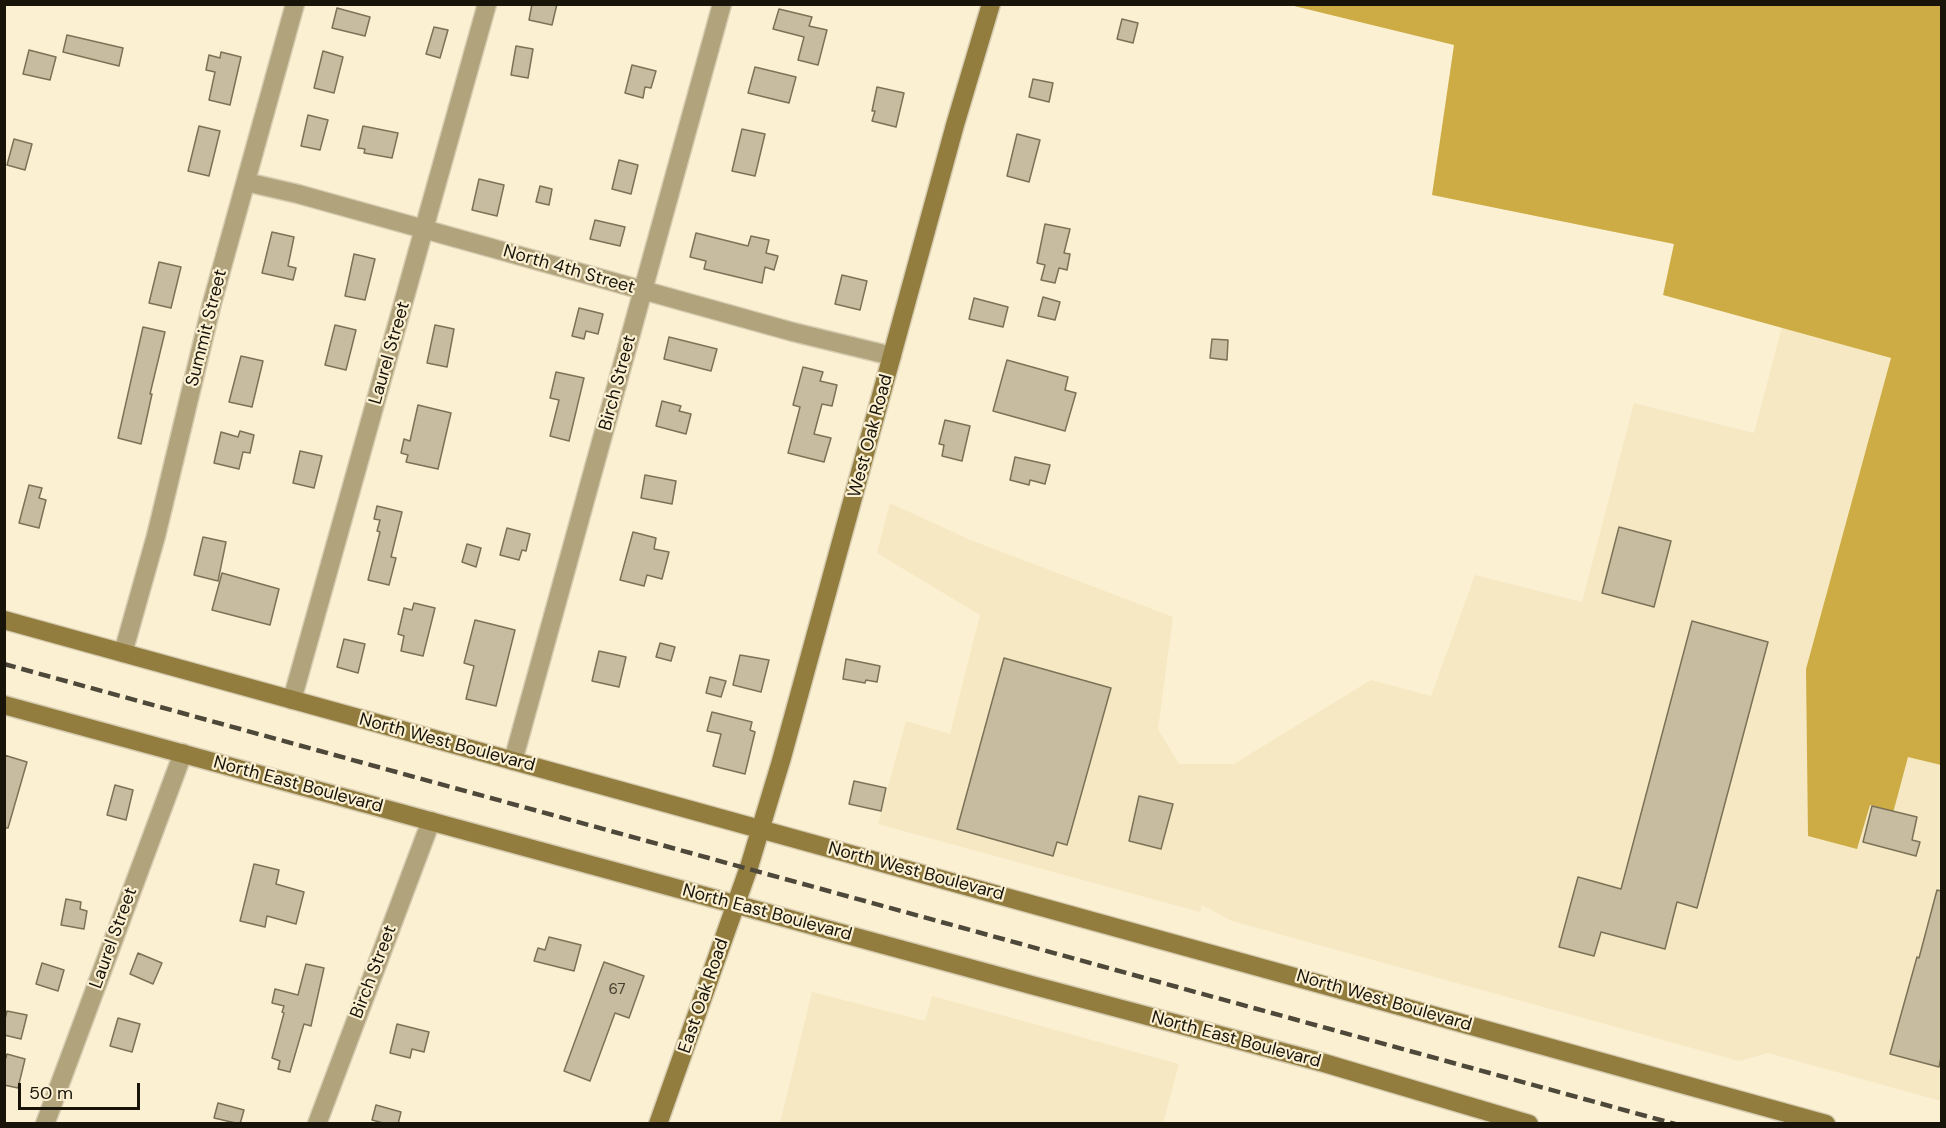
<!DOCTYPE html>
<html>
<head>
<meta charset="utf-8">
<style>
  body { margin:0 }
  #map { position:relative; width:1946px; height:1128px; overflow:hidden; background:#fbf0d2; font-family:"DM Sans",sans-serif }
  canvas { display:block }
  .frame { position:absolute; inset:0; border:6px solid #18140a; pointer-events:none }
  .scale { position:absolute; left:18px; top:1083px; width:122px; height:27px; box-sizing:border-box; border:3px solid #18140a; border-top:0; padding-left:8px; font-size:18px; line-height:21px; white-space:nowrap; color:#18140a; -webkit-text-stroke:4px #fbf0d2; paint-order:stroke }
</style>
</head>
<body>
<div id="map">
<canvas width="1946" height="1128"></canvas>
<div class="frame"></div>
<div class="scale">50 m</div>
</div>
<script>
const ctx = document.querySelector('canvas').getContext('2d');
ctx.lineJoin = 'round';
function fillPath(path, color) { ctx.fillStyle = color; ctx.fill(path, 'evenodd'); }
const shape = rows => new Path2D(rows.map(r => 'M' + r).join(''));
function stroke(path, color, width, dash) { ctx.strokeStyle = color; ctx.lineWidth = width; ctx.lineCap = dash ? 'butt' : 'round'; ctx.setLineDash(dash || []); ctx.stroke(path); }
function label(font, color, halo, rows, align = 'center') {
  ctx.font = font + ' "DM Sans",sans-serif'; ctx.lineWidth = 4.5; ctx.setLineDash([]); ctx.textBaseline = 'middle'; ctx.strokeStyle = halo; ctx.fillStyle = color; for (const [text, x, y, turn = 0] of rows) {
    ctx.save(); ctx.translate(x, y); ctx.rotate((+turn || 0) * Math.PI / 180); ctx.textAlign = isNaN(turn) ? turn : align; if (halo) ctx.strokeText(text, 0, 0); ctx.fillText(text, 0, 0); ctx.restore();
  }
}
const built = shape([
  [1782,327,1891,358,1806,669,1870,805,1893,812,1908,756,1940,765,1941,763,1941,1101,1768,1053,1739,1061,1232,921,1202,905,1200,912,878,824,906,721,950,734,980,615,877,553,890,503,968,539,1173,617,1158,729,1179,764,1234,764,1371,680,1431,696,1475,575,1582,602,1634,403,1754,433],
  [812,992,925,1021,932,996,1179,1064,1163,1123,780,1123]
]);
const forest = shape([
  [1290,5,1941,5,1941,765,1908,757,1893,813,1870,805,1857,849,1808,836,1806,669,1891,358,1663,295,1674,244,1432,195,1454,45]
]);
const building = shape([
  [532,4,557,4,552,25,529,20,532,4],
  [337,8,370,17,365,36,332,28,337,8],
  [779,9,812,17,809,26,827,30,818,65,798,60,804,37,773,29,779,9],
  [1122,19,1138,23,1133,43,1117,39,1122,19],
  [434,27,448,30,440,58,426,54,434,27],
  [67,35,123,48,119,66,63,52,67,35],
  [516,46,533,49,528,78,511,75,516,46],
  [29,50,56,57,50,80,23,74,29,50],
  [323,51,343,57,334,93,314,88,323,51],
  [221,52,241,57,230,105,209,100,215,72,206,70,209,55,220,58,221,52],
  [632,65,656,71,651,88,645,87,643,98,625,93,632,65],
  [755,67,796,77,789,103,748,93,755,67],
  [1033,79,1053,83,1049,102,1029,97,1033,79],
  [877,87,904,93,896,127,872,121,875,111,872,111,877,87],
  [308,115,328,120,320,150,301,146,308,115],
  [199,126,220,131,209,176,188,171,199,126],
  [363,126,398,133,392,158,364,153,365,149,358,148,363,126],
  [742,129,765,134,755,176,732,171,742,129],
  [1017,134,1040,140,1029,182,1007,176,1017,134],
  [14,139,32,144,25,170,7,165,14,139],
  [619,160,638,165,631,194,612,189,619,160],
  [479,179,504,185,497,216,472,210,479,179],
  [540,186,552,189,549,205,536,202,540,186],
  [595,220,625,227,620,246,590,239,595,220],
  [1045,224,1070,229,1064,253,1070,254,1067,270,1059,268,1055,283,1041,280,1045,265,1037,263,1045,224],
  [272,232,294,237,288,266,296,268,293,280,262,273,272,232],
  [696,233,748,246,751,236,769,240,766,253,778,256,774,270,765,267,762,283,704,269,706,261,690,257,696,233],
  [354,254,375,259,365,300,345,296,354,254],
  [159,262,181,267,171,308,149,303,159,262],
  [842,275,867,281,860,310,835,304,842,275],
  [1043,297,1060,302,1055,320,1038,316,1043,297],
  [974,298,1008,307,1003,327,969,319,974,298],
  [579,308,603,314,598,334,586,331,584,339,572,336,579,308],
  [335,325,356,330,346,370,325,365,335,325],
  [435,325,454,329,447,367,427,363,435,325],
  [143,327,165,332,150,394,152,394,141,444,118,438,143,327],
  [669,337,717,349,711,371,664,359,669,337],
  [1212,339,1228,340,1227,360,1210,358,1212,339],
  [241,356,263,361,252,407,229,402,241,356],
  [1007,360,1068,377,1065,390,1076,393,1065,431,993,411,1007,360],
  [803,367,823,372,820,381,837,385,832,406,822,404,814,434,831,438,824,462,788,453,800,407,793,405,803,367],
  [556,372,584,378,569,441,550,436,559,400,550,398,556,372],
  [662,401,681,406,679,411,691,414,686,434,656,426,662,401],
  [418,405,451,413,438,469,406,462,408,455,401,453,404,439,410,441,418,405],
  [945,420,970,426,962,461,942,456,944,445,939,444,945,420],
  [240,431,254,435,250,453,243,452,239,469,214,463,221,432,238,437,240,431],
  [300,451,322,456,314,488,293,483,300,451],
  [1015,457,1050,465,1045,484,1030,480,1029,485,1010,480,1015,457],
  [645,475,676,481,672,504,641,498,645,475],
  [29,485,42,488,39,498,46,500,39,528,19,523,29,485],
  [377,506,402,512,391,557,396,558,389,585,368,580,380,532,377,531,380,520,374,519,377,506],
  [1619,527,1671,541,1654,607,1602,593,1619,527],
  [507,528,530,534,526,551,522,550,519,560,500,555,507,528],
  [633,532,656,538,654,549,669,552,662,579,647,575,644,586,620,580,633,532],
  [203,537,226,542,218,581,194,575,203,537],
  [467,544,481,548,476,567,462,562,467,544],
  [222,573,279,589,270,625,212,610,222,573],
  [414,603,435,608,423,656,401,651,404,636,398,634,404,608,412,610,414,603],
  [475,620,515,630,496,706,466,699,474,666,464,663,475,620],
  [1692,621,1768,642,1697,908,1677,902,1665,949,1601,932,1594,956,1559,947,1578,877,1621,889,1692,621],
  [344,639,365,644,358,673,337,667,344,639],
  [660,643,675,647,671,661,656,657,660,643],
  [599,651,626,657,619,687,592,681,599,651],
  [740,655,769,660,761,692,733,685,740,655],
  [1004,658,1111,688,1067,845,1057,842,1053,856,957,829,1004,658],
  [846,659,880,666,877,682,866,680,865,683,843,679,846,659],
  [710,677,726,681,721,697,706,693,710,677],
  [712,712,752,722,750,730,755,732,745,774,713,766,721,734,707,731,712,712],
  [4,755,27,762,8,828,4,828,4,755],
  [854,781,886,788,881,811,849,804,854,781],
  [115,785,133,790,126,820,107,815,115,785],
  [1139,796,1173,804,1161,849,1129,841,1139,796],
  [1872,806,1917,817,1912,840,1920,842,1916,856,1863,842,1872,806],
  [254,864,279,870,276,884,304,892,296,924,267,916,265,927,240,921,254,864],
  [1937,890,1941,891,1941,1057,1939,1067,1890,1054,1917,957,1919,958,1937,890],
  [66,899,81,902,80,909,87,911,84,929,61,925,66,899],
  [549,937,581,945,574,971,534,961,538,948,545,950,549,937],
  [138,953,162,963,153,984,130,974,138,953],
  [604,962,644,976,629,1018,615,1013,590,1081,564,1071,604,962],
  [42,963,64,970,58,991,36,984,42,963],
  [306,964,324,968,311,1026,304,1024,290,1072,278,1069,280,1061,272,1058,284,1013,282,1012,284,1006,272,1003,275,989,298,995,306,964],
  [7,1011,27,1015,21,1039,4,1035,4,1023,7,1011],
  [118,1018,140,1024,132,1052,110,1046,118,1018],
  [397,1024,429,1032,424,1052,412,1049,410,1058,390,1053,397,1024],
  [7,1054,25,1059,18,1088,4,1085,4,1064,7,1054],
  [218,1103,244,1110,240,1124,214,1118,218,1103],
  [376,1105,401,1112,398,1124,387,1124,372,1120,376,1105]
]);
const street = shape([
  [246,182,298,194,793,332,892,356],
  [123,653,156,536,212,303,295,4],
  [292,700,487,4],
  [513,761,722,4],
  [45,1124,183,753],
  [317,1124,431,821]
]);
const secondary = shape([
  [4,620,1826,1124],
  [4,705,1035,986,1324,1063,1529,1124],
  [658,1124,749,867,781,761,955,125,991,4]
]);
const rail = shape([
  [4,664,1675,1124]
]);
const numberNames = [
  ["67",617,990]
];
const streetNames = [
  ["North 4th Street",569,270,16],
  ["Summit Street",207,328,-76],
  ["Laurel Street",390,353,-74],
  ["Birch Street",618,383,-75],
  ["West Oak Road",871,436,-75],
  ["North West Boulevard",447,743,15],
  ["North East Boulevard",298,785,15],
  ["North West Boulevard",916,872,15],
  ["North East Boulevard",767,913,15],
  ["Laurel Street",114,938,-70],
  ["Birch Street",374,972,-69],
  ["East Oak Road",704,996,-71],
  ["North West Boulevard",1384,1001,16],
  ["North East Boulevard",1236,1040,15]
];
fillPath(built, '#f5e8c2');
fillPath(forest, '#cdab45');
fillPath(building, '#c7bc9f');
stroke(building, '#7b7257', 1.5);
stroke(street, '#d7cdb2', 21);
stroke(secondary, '#d7cdb2', 21);
stroke(street, '#b1a37b', 18);
stroke(secondary, '#927d3f', 18);
stroke(rail, '#4d4839', 4.5, [12, 6]);
label('15px', '#443e2f', null, numberNames);
label('18px', '#18140a', '#fbf0d2', streetNames);
</script>
</body>
</html>
